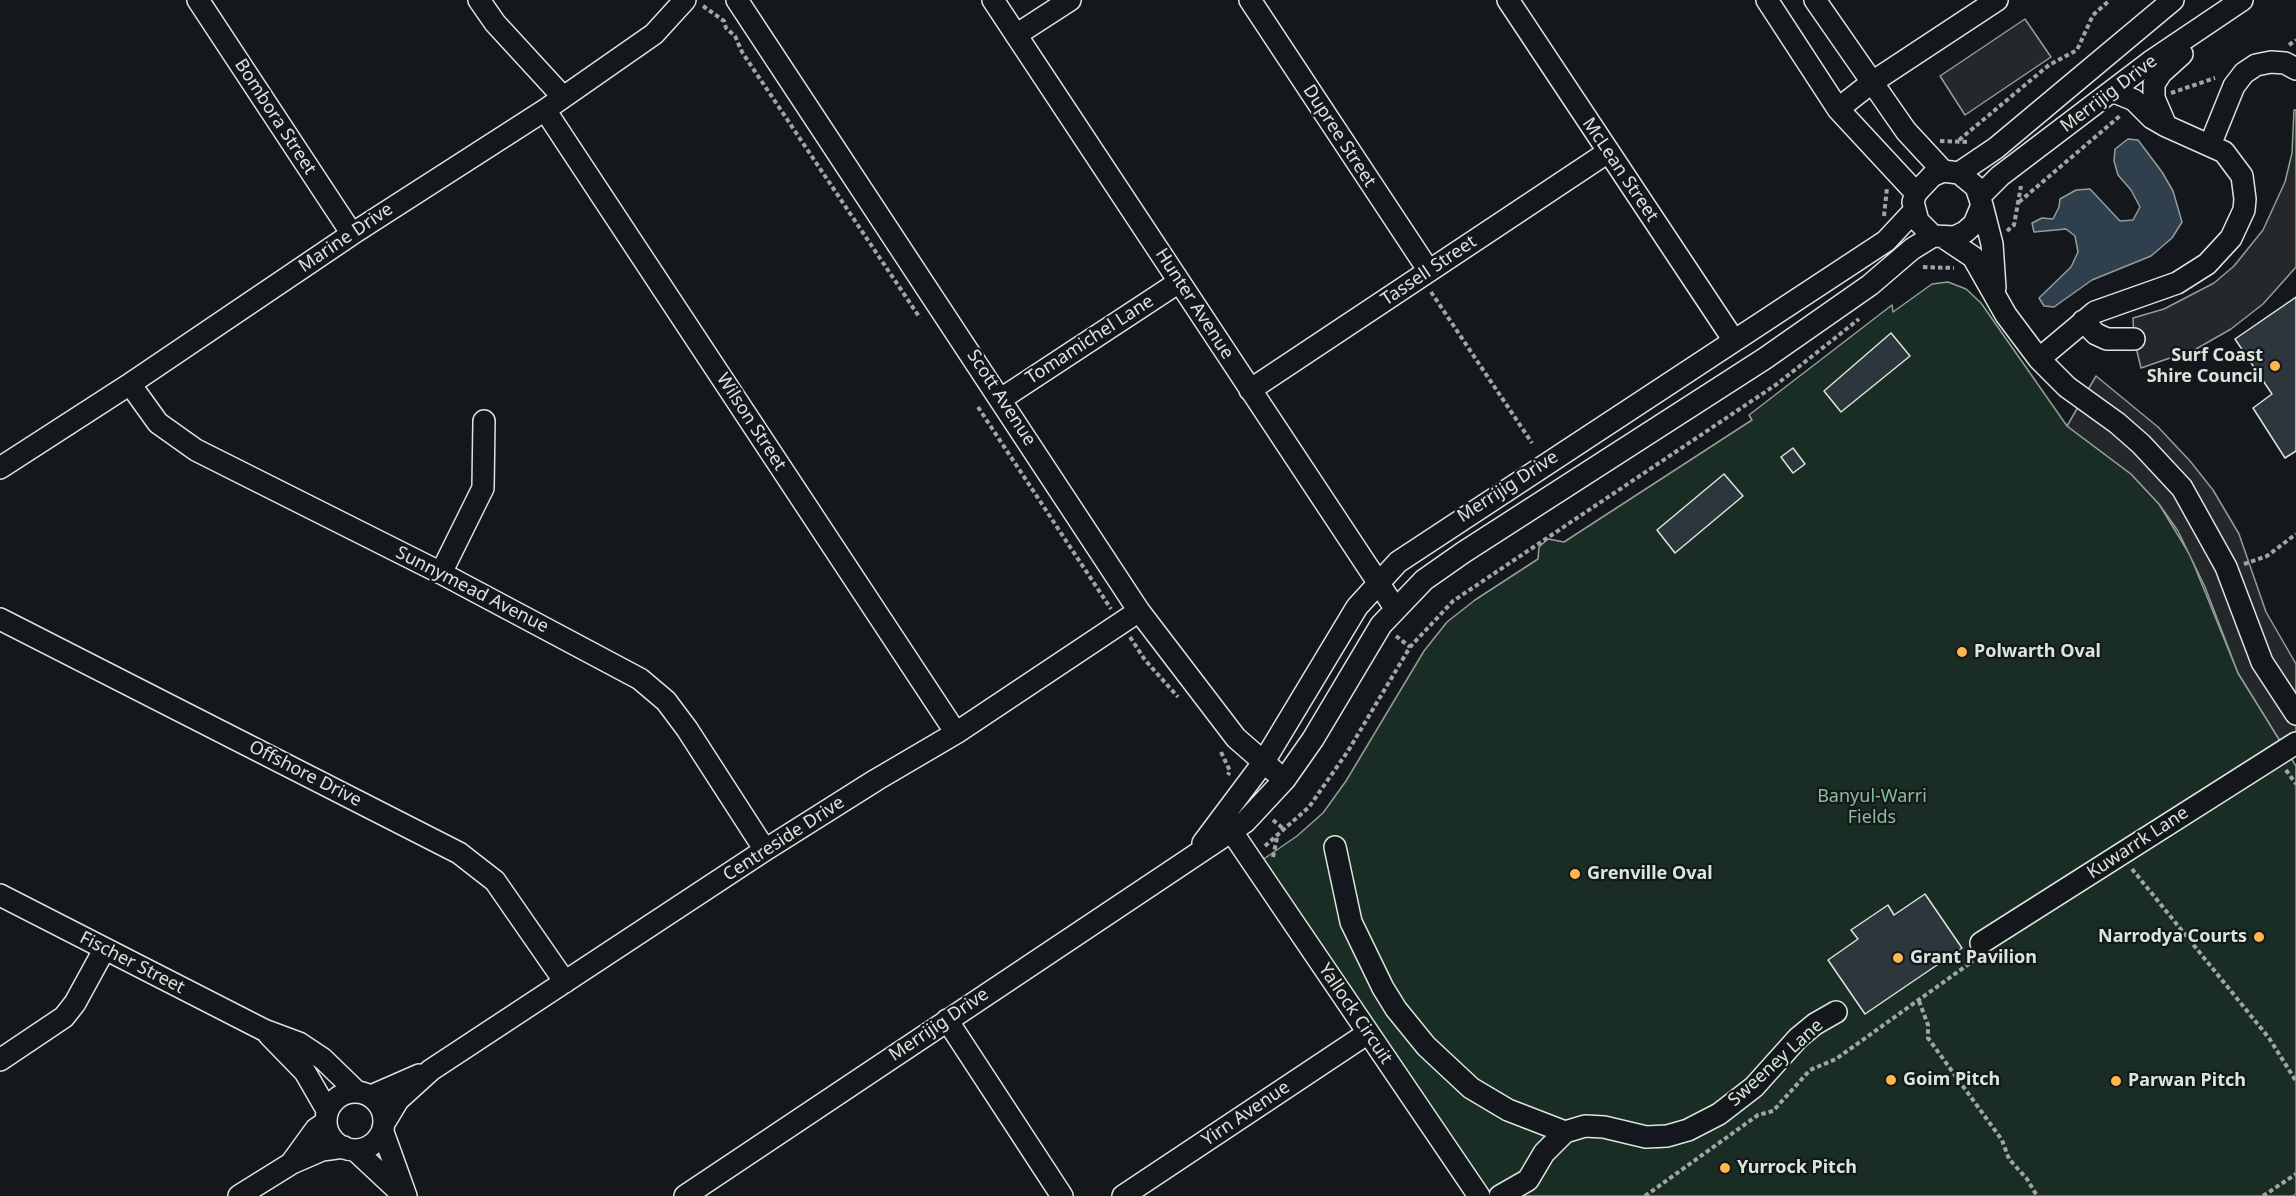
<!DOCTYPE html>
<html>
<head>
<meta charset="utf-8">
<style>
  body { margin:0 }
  canvas { display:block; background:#14181c }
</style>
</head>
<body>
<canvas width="2296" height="1196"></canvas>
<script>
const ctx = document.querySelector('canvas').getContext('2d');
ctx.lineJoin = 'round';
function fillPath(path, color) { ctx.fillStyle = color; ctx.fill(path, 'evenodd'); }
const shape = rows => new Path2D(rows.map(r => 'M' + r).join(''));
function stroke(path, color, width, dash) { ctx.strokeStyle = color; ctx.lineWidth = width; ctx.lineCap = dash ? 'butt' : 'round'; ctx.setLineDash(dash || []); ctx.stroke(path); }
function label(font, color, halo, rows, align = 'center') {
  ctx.font = font + ' "Noto Sans",sans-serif'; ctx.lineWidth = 4.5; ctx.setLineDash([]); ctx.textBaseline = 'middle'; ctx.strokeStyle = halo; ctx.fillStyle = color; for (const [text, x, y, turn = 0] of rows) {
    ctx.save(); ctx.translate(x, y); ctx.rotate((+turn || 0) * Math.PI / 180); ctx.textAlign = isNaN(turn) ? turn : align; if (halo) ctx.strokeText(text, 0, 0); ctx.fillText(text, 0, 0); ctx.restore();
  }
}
const green = shape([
  [1948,282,1966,289,1981,303,2067,426,2131,474,2159,504,2190,555,2238,673,2296,766,2296,1194,2293,1196,1483,1196,1255,865,1297,836,1323,813,1346,781,1424,651,1447,622,1475,600,1538,559,1539,547,1548,539,1564,542,1752,420,1749,415,1892,305,1893,312,1932,284,1948,282]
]);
const parking = shape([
  [2025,19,2051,57,1965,115,1940,76,2025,19],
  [2294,110,2296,110,2296,267,2263,304,2231,329,2196,349,2141,368,2134,339,2133,318,2164,309,2214,283,2234,266,2263,230,2285,182,2292,153,2294,110],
  [2096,376,2158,427,2190,461,2213,490,2239,534,2266,612,2296,664,2296,743,2285,749,2238,673,2205,587,2178,531,2159,504,2131,474,2067,426,2096,376]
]);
const water = shape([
  [2128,139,2138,140,2162,172,2173,191,2182,222,2172,238,2151,256,2092,280,2054,307,2044,306,2039,298,2071,267,2078,252,2075,236,2066,229,2034,232,2032,223,2042,218,2053,219,2059,207,2060,199,2076,190,2090,189,2120,221,2133,220,2140,207,2131,190,2118,175,2114,161,2115,149,2128,139]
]);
const building = shape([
  [2296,297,2296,451,2285,458,2253,408,2272,394,2235,339,2296,297],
  [1891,333,1910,356,1841,412,1824,391,1891,333],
  [1793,448,1805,464,1793,473,1781,457,1793,448],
  [1724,474,1743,496,1675,553,1657,530,1724,474],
  [1925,894,1962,948,1865,1014,1828,960,1858,939,1851,930,1888,905,1894,915,1925,894]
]);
const path = shape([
  [703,6,724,21,726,28,735,36,742,52,920,318],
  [2289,45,2296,40],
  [2171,93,2215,78],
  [1959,140,2049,65,2077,50,2093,15,2110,0],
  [1940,141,1969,142],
  [2019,202,2121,115],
  [1884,216,1887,188],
  [2007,231,2014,225,2021,186],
  [1923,267,1954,268],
  [1431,292,1532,443],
  [978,407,1111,609],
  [2244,564,2267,556,2296,534],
  [1396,636,1410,647],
  [1130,637,1145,660,1178,697],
  [1221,752,1230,771,1228,775],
  [2286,770,2296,784],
  [1273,820,1285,830],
  [1265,846,1309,807,1348,751,1410,647,1453,601,1777,384,1859,319],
  [1273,857,1277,838],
  [2132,869,2269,1038,2296,1081],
  [1919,1001,1928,1025,1928,1038,2002,1140,2009,1159,2027,1179,2037,1196],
  [1645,1196,1758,1115,1773,1111,1810,1070,1836,1059,1973,961],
  [2263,1196,2296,1174]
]);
const minor = shape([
  [198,0,352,234],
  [479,0,495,23,563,97],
  [737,0,1139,611,1236,738,1274,771],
  [993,0,1395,608],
  [1250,0,1429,271],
  [1508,0,1733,339],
  [1767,0,1838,109,1916,193],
  [1815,0,1906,131,1943,171],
  [1016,35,1070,0],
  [1838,109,1871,83,1997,0],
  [545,110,956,733],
  [2166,126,2154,98,2154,84,2161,73,2182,54],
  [2210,145,2234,86,2244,73,2256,65,2271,62,2285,63,2296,69],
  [1959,173,1996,148,2173,0],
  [1981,195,2000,176,2150,62,2242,0],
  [1982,205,1992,244,1995,288],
  [1943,237,1973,257,2006,315,2039,359,2067,387,2117,423,2141,444,2182,488,2226,567,2262,662,2296,714],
  [2083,321,2096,334,2107,339,2134,339],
  [2039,359,2095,312,2177,283,2207,264,2231,238,2244,210,2245,199,2242,176,2224,152,2166,126,2152,118,2134,100,2112,91],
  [130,384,158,423,196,450,441,573,640,679,666,701,687,729,765,850],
  [1250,390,1608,152],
  [1001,399,1179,282],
  [0,468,130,384,352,234,545,110,654,34,685,0],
  [441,573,483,488,484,421],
  [0,619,459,853,495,881,565,982],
  [1232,832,1479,1196],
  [1203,843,1263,763,1357,607,1398,562,1886,241,1914,211],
  [1335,847,1351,922,1383,988,1396,1009,1426,1046,1471,1088,1508,1110,1565,1132],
  [0,895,264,1030,299,1043,323,1059,356,1091],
  [1981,943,2296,743],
  [947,1020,1062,1196],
  [269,1035,305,1072,327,1110],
  [0,1060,64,1017,75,1003,104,950],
  '326 1121a29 29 0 1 1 58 0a29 29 0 1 1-58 0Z',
  [371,1096,419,1075],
  [386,1120,398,1100,431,1070,765,850,876,780,956,733,1139,611],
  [383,1132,406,1196],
  [356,1151,402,1194],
  [292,1162,316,1129,325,1123],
  [239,1196,292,1163,322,1150,344,1147],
  [685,1196,1245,822,1285,779,1313,739,1381,625,1424,580,1464,552,1764,359,1870,285,1912,249,1933,236,1955,237,1965,232,1974,224,1982,205,1976,187,1959,173,1943,171,1932,176,1916,193,1913,202,1918,221,1933,236],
  [1123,1196,1368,1033],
  [1500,1196,1528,1180,1544,1153,1565,1132,1585,1126,1604,1127,1646,1137,1667,1136,1688,1130,1719,1114,1754,1087,1798,1038,1815,1024,1836,1012]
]);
const markers = [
  [2275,366,6,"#ffb74d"],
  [1962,652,6,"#ffb74d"],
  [1575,874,6,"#ffb74d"],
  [2259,937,6,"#ffb74d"],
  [1898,958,6,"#ffb74d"],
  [1891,1080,6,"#ffb74d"],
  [2116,1081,6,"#ffb74d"],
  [1725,1168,6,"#ffb74d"]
];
const streetNames = [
  ["Merrijig Drive",2109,94,-37],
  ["Bombora Street",275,117,57],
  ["Dupree Street",1339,136,57],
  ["McLean Street",1620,170,56],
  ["Marine Drive",346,238,-34],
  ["Tassell Street",1429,271,-34],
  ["Hunter Avenue",1194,304,57],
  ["Tomamichel Lane",1090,340,-33],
  ["Scott Avenue",1001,398,57],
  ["Wilson Street",751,422,57],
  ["Merrijig Drive",1508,487,-33],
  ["Sunnymead Avenue",472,590,27],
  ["Offshore Drive",305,774,27],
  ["Centreside Drive",784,839,-33],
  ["Kuwarrk Lane",2138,843,-33],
  ["Fischer Street",132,963,27],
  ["Yallock Circuit",1355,1014,56],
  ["Merrijig Drive",939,1025,-34],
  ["Sweeney Lane",1776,1063,-42],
  ["Yirn Avenue",1246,1114,-34]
];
const poiNames = [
  ["Surf Coast",2263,356,"right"],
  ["Shire Council",2263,377,"right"],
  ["Polwarth Oval",1974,652],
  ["Grenville Oval",1587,874],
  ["Narrodya Courts",2247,937,"right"],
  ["Grant Pavilion",1910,958],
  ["Goim Pitch",1903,1080],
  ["Parwan Pitch",2128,1081],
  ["Yurrock Pitch",1737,1168]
];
const parkNames = [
  ["Banyul-Warri",1872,797],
  ["Fields",1872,818]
];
fillPath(green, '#1a2d24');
stroke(green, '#939e99', 1.5);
fillPath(parking, '#24282b');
stroke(parking, '#939e99', 1.5);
fillPath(water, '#2f3f4d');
stroke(water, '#939e99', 1.5);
fillPath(building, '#2c363c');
stroke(building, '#d8e6dc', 1.5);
stroke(minor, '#d8e6dc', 24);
stroke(path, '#9da8a2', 4, [4.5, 3]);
stroke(minor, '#14181c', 21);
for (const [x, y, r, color] of markers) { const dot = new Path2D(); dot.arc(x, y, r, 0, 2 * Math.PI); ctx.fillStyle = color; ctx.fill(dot); stroke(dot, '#14181c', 2); }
label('18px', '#d8e6dc', '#14181c', streetNames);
label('bold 18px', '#d8e6dc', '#14181c', poiNames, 'left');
label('18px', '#8ac095', '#14181c', parkNames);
</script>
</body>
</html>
